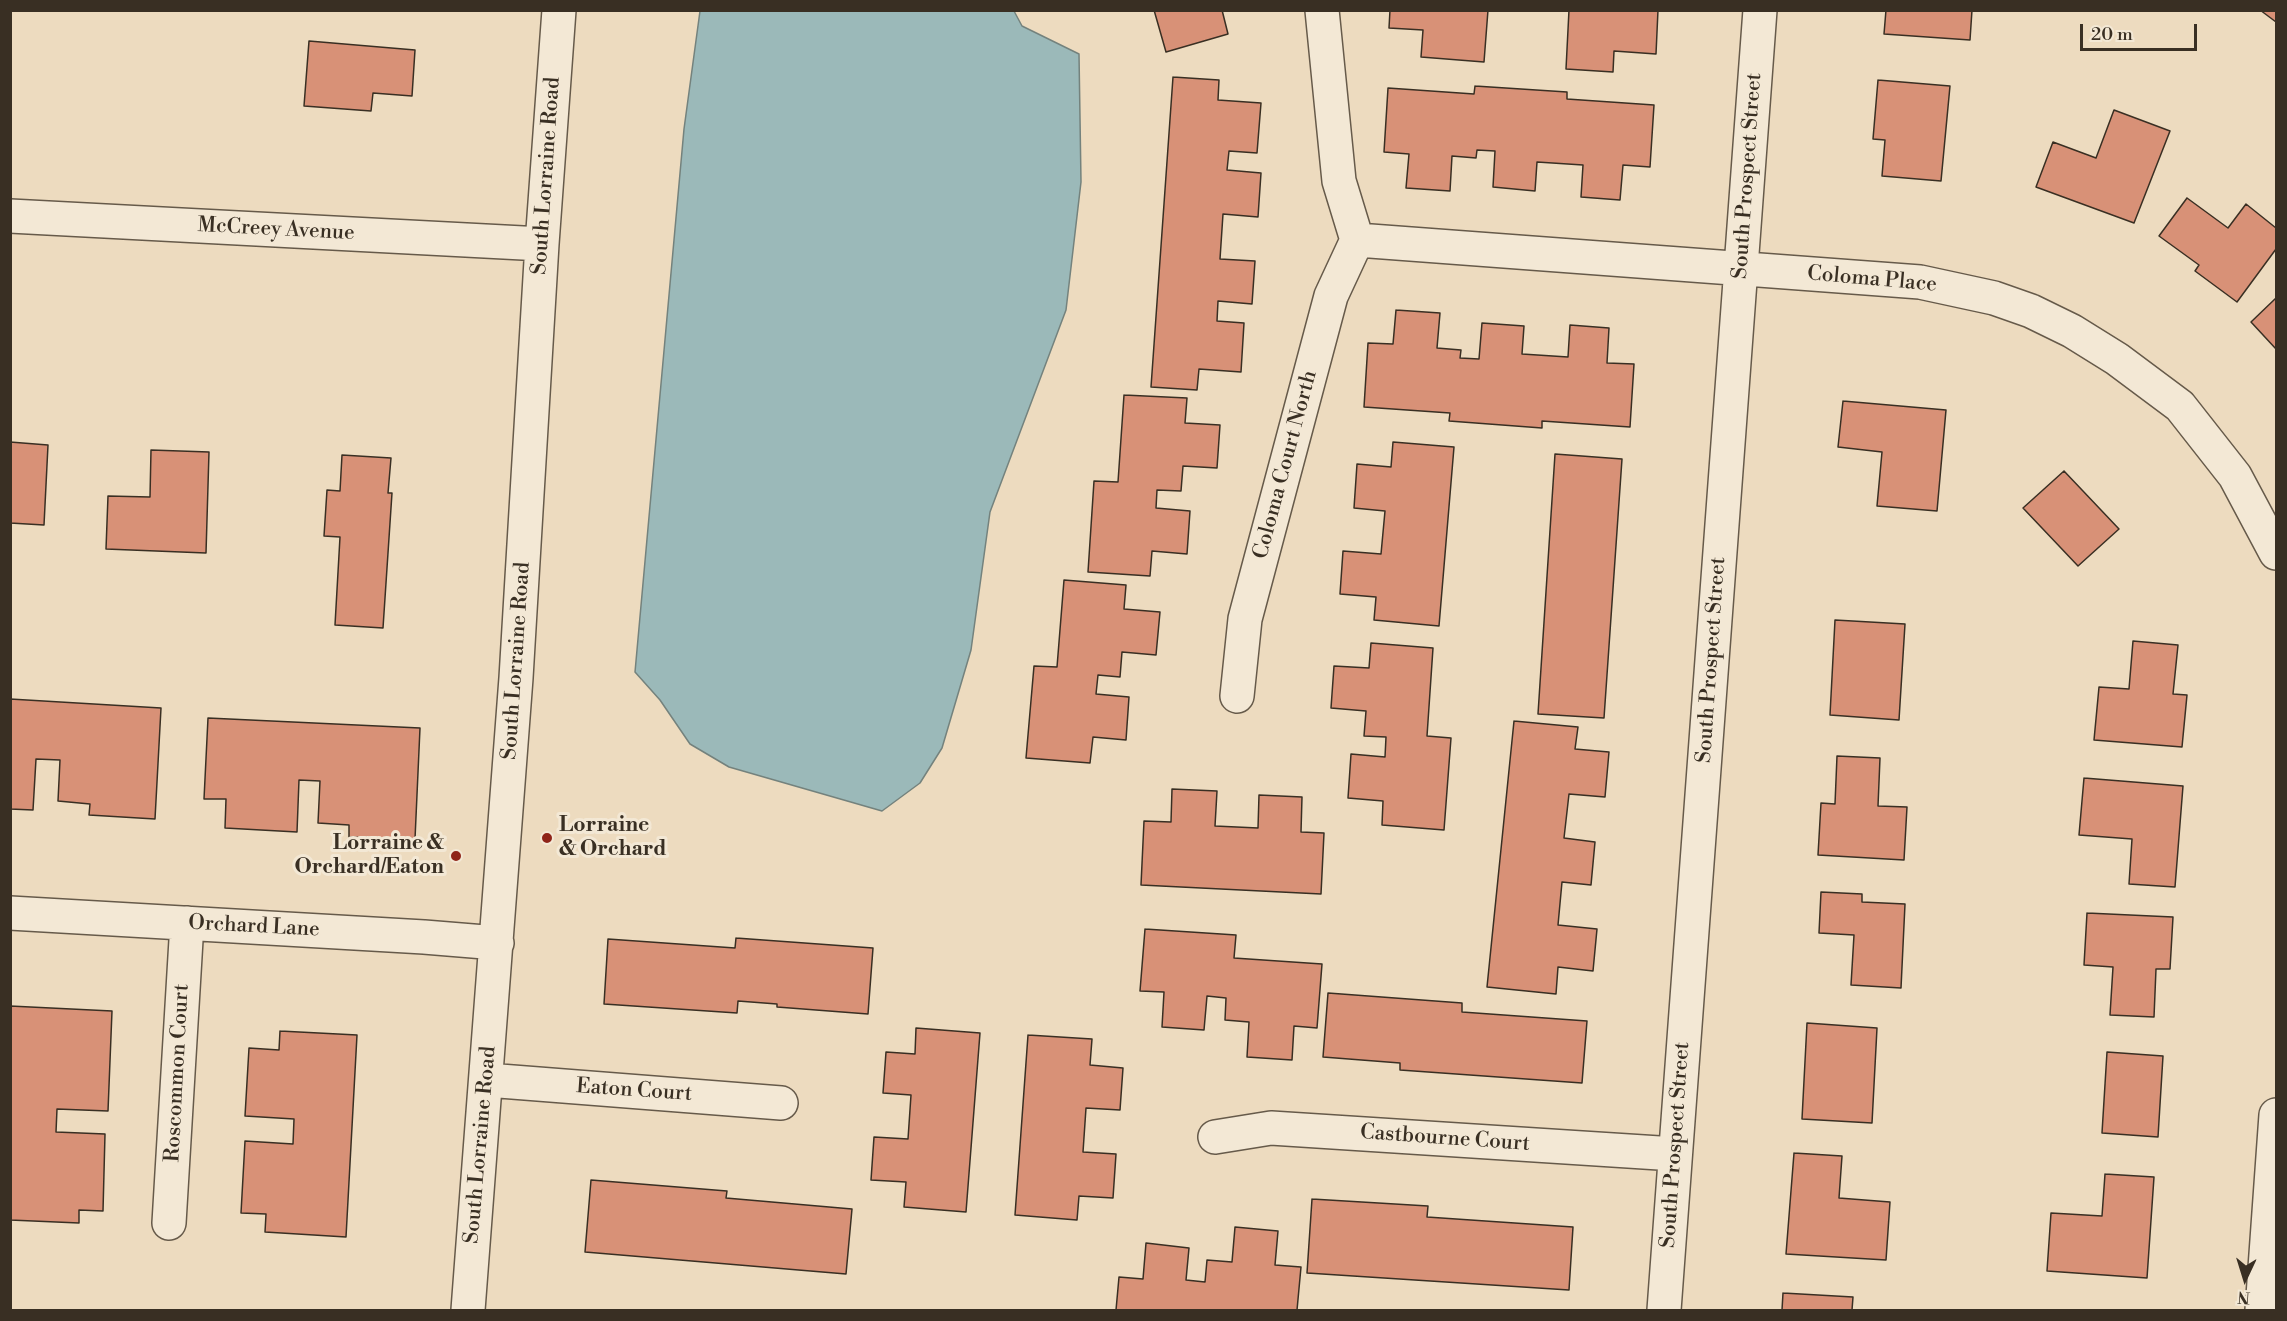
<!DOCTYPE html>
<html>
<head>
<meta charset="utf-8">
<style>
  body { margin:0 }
  #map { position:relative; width:2287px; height:1321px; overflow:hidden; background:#eddbbf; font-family:"Libre Bodoni",serif }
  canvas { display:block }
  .frame { position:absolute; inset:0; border:12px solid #392f23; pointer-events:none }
  .north { position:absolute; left:2215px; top:1249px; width:60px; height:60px; -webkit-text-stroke:4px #f3e8d5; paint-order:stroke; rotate:184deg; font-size:16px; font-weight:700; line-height:24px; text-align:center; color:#392f23 }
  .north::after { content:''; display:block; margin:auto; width:21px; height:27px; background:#392f23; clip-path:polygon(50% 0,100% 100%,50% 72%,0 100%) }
  .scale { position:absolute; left:2080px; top:24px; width:117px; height:27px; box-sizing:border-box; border:3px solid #392f23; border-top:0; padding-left:8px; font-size:18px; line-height:21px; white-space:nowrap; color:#392f23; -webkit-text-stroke:4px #f3e8d5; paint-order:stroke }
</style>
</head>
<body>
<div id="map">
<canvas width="2287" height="1321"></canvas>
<div class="frame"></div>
<div class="north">N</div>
<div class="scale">20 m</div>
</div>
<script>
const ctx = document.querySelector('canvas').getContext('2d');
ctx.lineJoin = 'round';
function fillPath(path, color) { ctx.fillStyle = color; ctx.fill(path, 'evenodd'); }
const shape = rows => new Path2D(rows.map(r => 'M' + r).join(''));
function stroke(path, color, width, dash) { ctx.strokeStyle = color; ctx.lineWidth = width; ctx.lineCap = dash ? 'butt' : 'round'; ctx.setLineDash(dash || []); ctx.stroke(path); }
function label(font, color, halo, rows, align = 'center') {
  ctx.font = font + ' "Libre Bodoni",serif'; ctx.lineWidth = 6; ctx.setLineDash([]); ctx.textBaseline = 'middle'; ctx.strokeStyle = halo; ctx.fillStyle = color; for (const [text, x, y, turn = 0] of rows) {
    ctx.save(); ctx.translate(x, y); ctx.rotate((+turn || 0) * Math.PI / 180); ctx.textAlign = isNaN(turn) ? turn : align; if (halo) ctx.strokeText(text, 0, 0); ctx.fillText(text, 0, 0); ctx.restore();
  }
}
const water = shape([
  [700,11,1014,11,1022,26,1079,54,1081,182,1066,310,990,512,971,650,942,748,920,783,882,811,729,767,690,744,660,700,635,672,684,129,700,11]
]);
const building = shape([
  [1154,10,1222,10,1228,34,1166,52,1154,10],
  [1390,10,1488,10,1484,62,1421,57,1423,30,1389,28,1390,10],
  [1569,10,1658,10,1656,54,1614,51,1613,72,1566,69,1569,10],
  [1886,10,1972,10,1970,40,1884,34,1886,10],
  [2260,10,2276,10,2276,22,2260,10],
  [309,41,415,50,412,96,373,93,371,111,304,106,309,41],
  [1173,77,1219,80,1218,100,1261,103,1257,153,1229,151,1227,170,1261,173,1258,217,1223,214,1220,259,1255,261,1252,304,1218,301,1217,321,1244,323,1241,372,1199,369,1197,390,1151,387,1173,77],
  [1878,80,1950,86,1941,181,1882,176,1885,140,1873,139,1878,80],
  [1475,86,1567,92,1567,99,1654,105,1650,167,1623,165,1620,200,1581,197,1583,165,1537,162,1535,191,1493,187,1495,151,1477,150,1476,158,1452,156,1450,191,1406,188,1409,154,1384,152,1388,88,1474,94,1475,86],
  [2114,110,2170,131,2134,223,2036,187,2053,142,2096,158,2114,110],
  [2187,198,2228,228,2246,204,2276,228,2276,249,2237,302,2195,271,2199,265,2159,236,2187,198],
  [2276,298,2276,349,2251,322,2276,298],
  [1396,310,1440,313,1437,348,1461,350,1460,358,1479,359,1482,323,1524,326,1522,354,1568,357,1570,325,1609,328,1607,363,1634,364,1630,427,1542,421,1542,428,1449,421,1450,413,1364,407,1368,343,1393,344,1396,310],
  [1124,395,1187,398,1185,423,1220,425,1217,468,1183,466,1181,491,1157,490,1156,508,1190,511,1187,554,1152,551,1150,576,1088,572,1094,481,1118,482,1124,395],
  [1843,401,1946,410,1937,511,1877,506,1882,452,1838,447,1843,401],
  [10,442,48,445,44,525,10,523,10,442],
  [1393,442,1454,447,1439,626,1374,620,1376,597,1340,594,1343,551,1381,554,1385,511,1354,508,1357,464,1391,467,1393,442],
  [151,450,209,452,206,553,106,549,108,496,150,497,151,450],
  [1555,454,1622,459,1604,718,1538,714,1555,454],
  [342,455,391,458,388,493,392,493,383,628,335,625,340,537,324,536,327,490,340,491,342,455],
  [2064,471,2119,529,2078,566,2023,508,2064,471],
  [1064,580,1126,585,1124,609,1160,612,1156,655,1122,652,1120,677,1098,675,1096,694,1129,697,1126,740,1093,737,1090,763,1026,758,1034,666,1057,667,1064,580],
  [1835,620,1905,624,1899,720,1830,715,1835,620],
  [2133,641,2178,645,2173,694,2187,695,2182,747,2094,740,2099,687,2129,689,2133,641],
  [1371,643,1433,648,1427,736,1451,738,1444,830,1382,825,1383,801,1348,798,1351,754,1385,757,1386,737,1364,736,1366,711,1331,708,1334,666,1369,668,1371,643],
  [10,699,161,708,155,819,89,815,90,804,58,801,60,760,36,759,33,810,10,809,10,699],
  [208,718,420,728,415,839,349,837,349,825,318,823,320,781,299,780,297,832,225,828,226,799,204,799,208,718],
  [1514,721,1578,727,1575,749,1609,752,1605,797,1569,794,1564,838,1595,842,1591,885,1562,882,1558,925,1597,929,1593,971,1558,967,1556,994,1487,987,1514,721],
  [1837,756,1880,758,1878,806,1907,807,1904,860,1818,855,1821,803,1835,804,1837,756],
  [2084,778,2183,786,2175,887,2129,884,2132,839,2079,835,2084,778],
  [1172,789,1217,791,1215,826,1258,828,1259,795,1302,797,1301,832,1324,833,1321,894,1141,885,1144,821,1171,822,1172,789],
  [1821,892,1862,894,1862,902,1905,904,1901,988,1851,985,1854,935,1819,933,1821,892],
  [2087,913,2173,917,2170,969,2156,969,2154,1017,2110,1015,2113,967,2084,965,2087,913],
  [1145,929,1236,935,1234,958,1322,964,1317,1028,1294,1026,1292,1060,1247,1057,1249,1022,1225,1020,1226,998,1207,996,1204,1030,1162,1027,1164,992,1140,991,1145,929],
  [736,938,873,948,868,1014,777,1007,777,1004,738,1001,737,1013,604,1004,608,939,735,948,736,938],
  [1328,993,1462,1003,1462,1012,1587,1021,1582,1083,1400,1070,1400,1063,1323,1057,1328,993],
  [10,1006,112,1011,108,1111,57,1109,56,1132,105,1134,103,1211,79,1210,79,1223,10,1220,10,1006],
  [1807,1023,1877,1028,1872,1123,1802,1119,1807,1023],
  [916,1028,980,1033,966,1212,904,1207,906,1182,871,1180,874,1137,908,1139,911,1095,883,1093,886,1052,915,1054,916,1028],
  [280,1031,357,1035,346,1237,265,1232,266,1214,241,1213,245,1141,293,1144,294,1119,245,1116,249,1048,279,1050,280,1031],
  [1028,1035,1092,1039,1090,1065,1123,1068,1120,1110,1086,1108,1083,1152,1116,1154,1113,1198,1079,1196,1077,1220,1015,1215,1028,1035],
  [2107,1052,2163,1056,2158,1137,2102,1133,2107,1052],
  [1794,1153,1842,1156,1839,1198,1890,1202,1886,1260,1786,1254,1794,1153],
  [2105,1174,2154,1177,2147,1278,2047,1271,2051,1213,2102,1216,2105,1174],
  [591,1180,727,1191,726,1198,852,1209,846,1274,585,1252,591,1180],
  [1312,1199,1428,1206,1427,1217,1573,1227,1569,1290,1307,1273,1312,1199],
  [1235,1227,1278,1231,1275,1265,1301,1267,1297,1310,1116,1310,1119,1277,1143,1279,1146,1243,1189,1248,1186,1280,1205,1282,1207,1260,1232,1262,1235,1227],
  [1783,1293,1853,1297,1852,1310,1782,1310,1783,1293]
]);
const minor = shape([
  [1322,10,1339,181,1357,240],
  [10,216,542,244],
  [1357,240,1920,282,1994,298,2031,311,2072,331,2117,359,2180,406,2235,476,2276,553],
  [1237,696,1245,619,1331,296,1357,240],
  [10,913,424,937,497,943],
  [487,1080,781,1103],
  [1215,1137,1271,1128,1675,1154],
  [169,1223,187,923],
  [468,1310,516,678,542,244,559,10],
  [1664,1310,1760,10],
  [2262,1310,2276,1115]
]);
const markers = [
  [547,838,6,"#8f2418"],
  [456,856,6,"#8f2418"]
];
const streetNames = [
  ["South Lorraine Road",547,176,-86],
  ["South Prospect Street",1748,176,-86],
  ["McCreey Avenue",276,230,3],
  ["Coloma Place",1872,280,5],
  ["Coloma Court North",1286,465,-75],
  ["South Prospect Street",1712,660,-86],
  ["South Lorraine Road",517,661,-86],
  ["Orchard Lane",254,927,3],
  ["Roscommon Court",178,1073,-87],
  ["Eaton Court",634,1091,4],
  ["Castbourne Court",1445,1139,4],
  ["South Lorraine Road",481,1145,-85],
  ["South Prospect Street",1676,1145,-86]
];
const poiNames = [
  ["Lorraine",559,826],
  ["& Orchard",559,850],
  ["Lorraine &",444,844,"right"],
  ["Orchard/Eaton",444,868,"right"]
];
fillPath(water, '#9bb9b9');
stroke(water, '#74827d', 1.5);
fillPath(building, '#d89177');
stroke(building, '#392f23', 1.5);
stroke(minor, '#665a4a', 36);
stroke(minor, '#f3e8d5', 33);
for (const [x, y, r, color] of markers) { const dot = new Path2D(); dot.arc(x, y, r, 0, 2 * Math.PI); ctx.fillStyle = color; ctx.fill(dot); stroke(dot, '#f3e8d5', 2); }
label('21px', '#392f23', '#f3e8d5', streetNames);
label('bold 21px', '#392f23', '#f3e8d5', poiNames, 'left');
</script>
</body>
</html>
